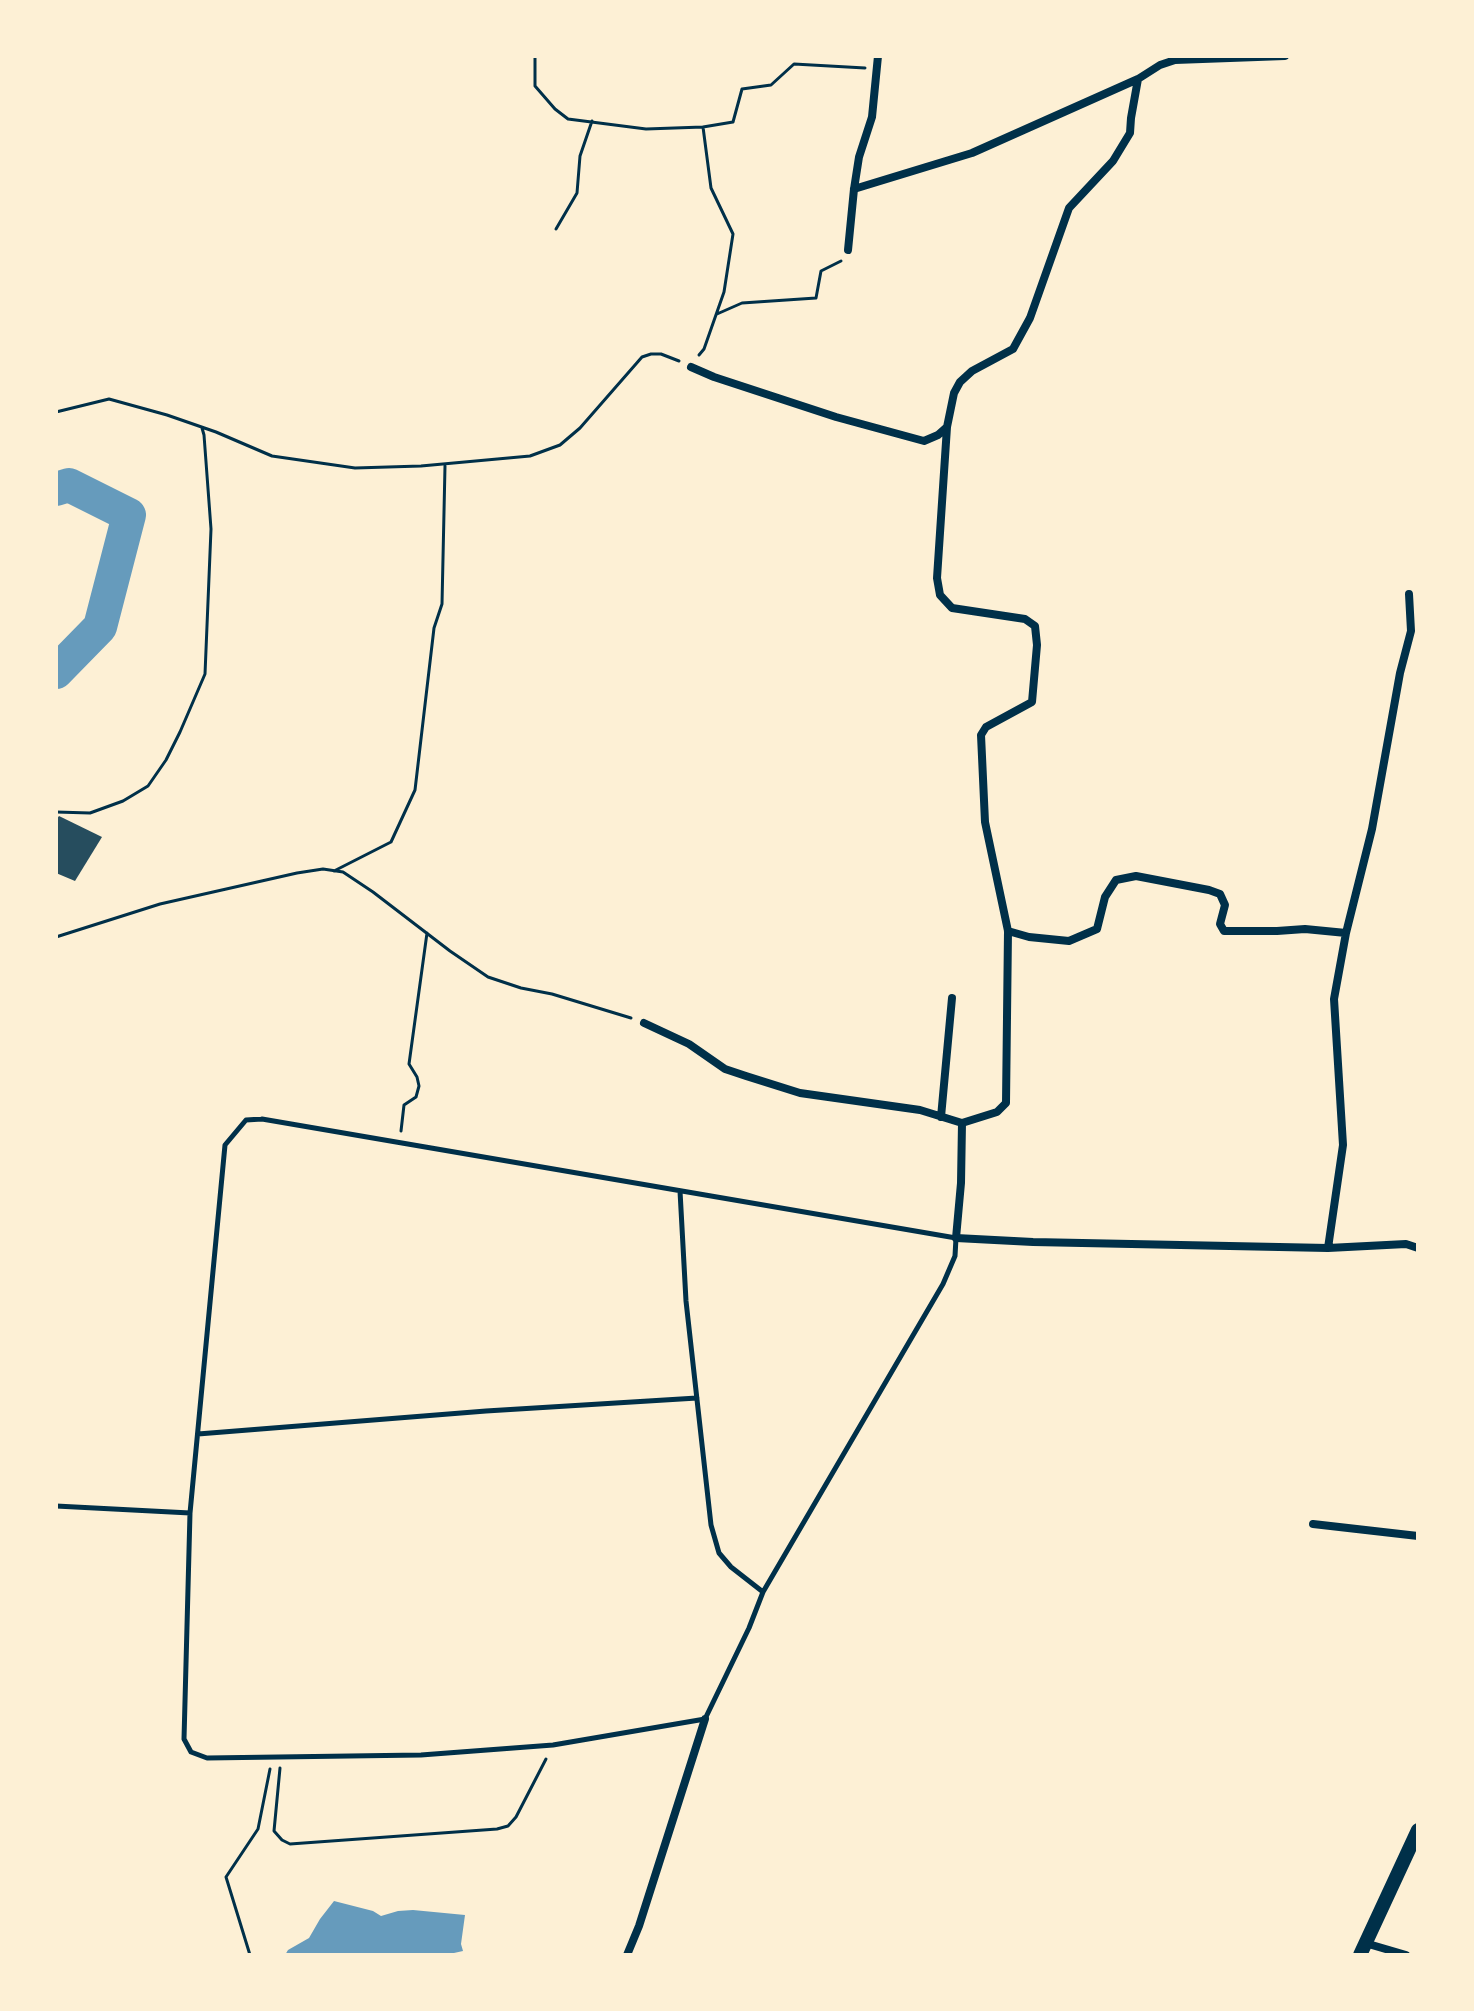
<!DOCTYPE html>
<html>
<head>
<meta charset="utf-8">
<style>
  body { margin:0 }
  #map { position:relative; width:1474px; height:2011px; overflow:hidden; background:#fdf0d5; font-family:Poppins,sans-serif }
  canvas { display:block }
  .frame { position:absolute; inset:0; border:58px solid #fdf0d5; pointer-events:none }
</style>
</head>
<body>
<div id="map">
<canvas width="1474" height="2011"></canvas>
<div class="frame"></div>
</div>
<script>
const ctx = document.querySelector('canvas').getContext('2d');
ctx.lineJoin = 'round';
function fillPath(path, color) { ctx.fillStyle = color; ctx.fill(path, 'evenodd'); }
const shape = rows => new Path2D(rows.map(r => 'M' + r).join(''));
function stroke(path, color, width, dash) { ctx.strokeStyle = color; ctx.lineWidth = width; ctx.lineCap = dash ? 'butt' : 'round'; ctx.setLineDash(dash || []); ctx.stroke(path); }
const water = shape([
  [334,1901,373,1911,381,1916,398,1911,413,1910,465,1915,461,1944,463,1951,454,1953,454,1955,285,1955,288,1950,309,1938,320,1919]
]);
const river = shape([
  [56,489,69,485,129,515,100,627,56,672]
]);
const building = shape([
  [59,816,102,837,75,881,56,873,56,820]
]);
const path = shape([
  [535,56,535,86,555,109,568,119,646,129,703,127,711,188,733,234,724,292,704,349,699,355],
  [703,127,733,122,742,89,771,85,794,64,865,68],
  [556,229,577,193,580,156,592,121],
  [717,314,742,303,816,298,821,271,841,261],
  [56,412,109,399,167,415,216,432,272,456,355,468,421,466,530,456,560,445,580,428,642,357,651,354,661,354,679,361],
  [56,812,90,813,123,801,148,786,166,760,180,732,205,674,211,529,204,435,202,428],
  [334,871,391,842,415,790,434,628,442,604,445,466],
  [56,881,56,895],
  [56,937,160,904,297,873,323,869,343,872,373,892,450,951,488,977,521,988,552,994,631,1018],
  [401,1131,404,1105,416,1097,419,1086,417,1077,409,1064,427,933],
  [280,1768,274,1831,282,1840,290,1844,497,1829,508,1826,516,1817,546,1759],
  [250,1955,226,1877,258,1829,270,1769]
]);
const service = shape([
  [262,1119,956,1238,955,1256,943,1284,763,1592,749,1628,705,1719,553,1745,421,1755,207,1758,191,1752,184,1739,190,1513,225,1145,246,1120,262,1119],
  [680,1191,686,1301,711,1525,719,1553,731,1567,763,1592],
  [198,1434,486,1411,697,1398],
  [56,1506,190,1513]
]);
const minor = shape([
  [854,189,972,153,1138,79],
  [848,250,854,189,859,157,872,117,878,56],
  [691,367,714,377,836,417,924,441,938,435,947,427,954,393,960,382,972,371,1013,349,1030,318,1069,208,1113,161,1130,133,1131,118,1138,79,1160,65,1175,60,1285,56],
  [947,427,937,578,940,595,952,608,1025,619,1035,626,1037,645,1032,702,986,727,981,735,985,822,1008,931,1006,1103,997,1112,962,1123,961,1183,956,1238,1033,1242,1328,1248,1406,1244,1418,1248],
  [1008,931,1029,937,1069,941,1097,929,1105,897,1116,880,1136,876,1209,890,1220,894,1225,905,1220,924,1224,931,1277,931,1305,929,1346,933],
  [644,1023,689,1044,725,1069,746,1076,800,1093,920,1110,962,1123],
  [941,1117,952,998],
  [1328,1248,1343,1145,1334,999,1346,933,1372,829,1400,673,1411,631,1409,594],
  [1313,1524,1418,1536],
  [1365,1943,1406,1955],
  [627,1955,639,1926,705,1719]
]);
const secondary = shape([
  [1360,1955,1418,1830]
]);
fillPath(water, '#669bbc');
stroke(river, '#669bbc', 34);
fillPath(building, '#264d5e');
stroke(path, '#003049', 3);
stroke(service, '#003049', 5);
stroke(minor, '#003049', 8);
stroke(secondary, '#003049', 14);
</script>
</body>
</html>
